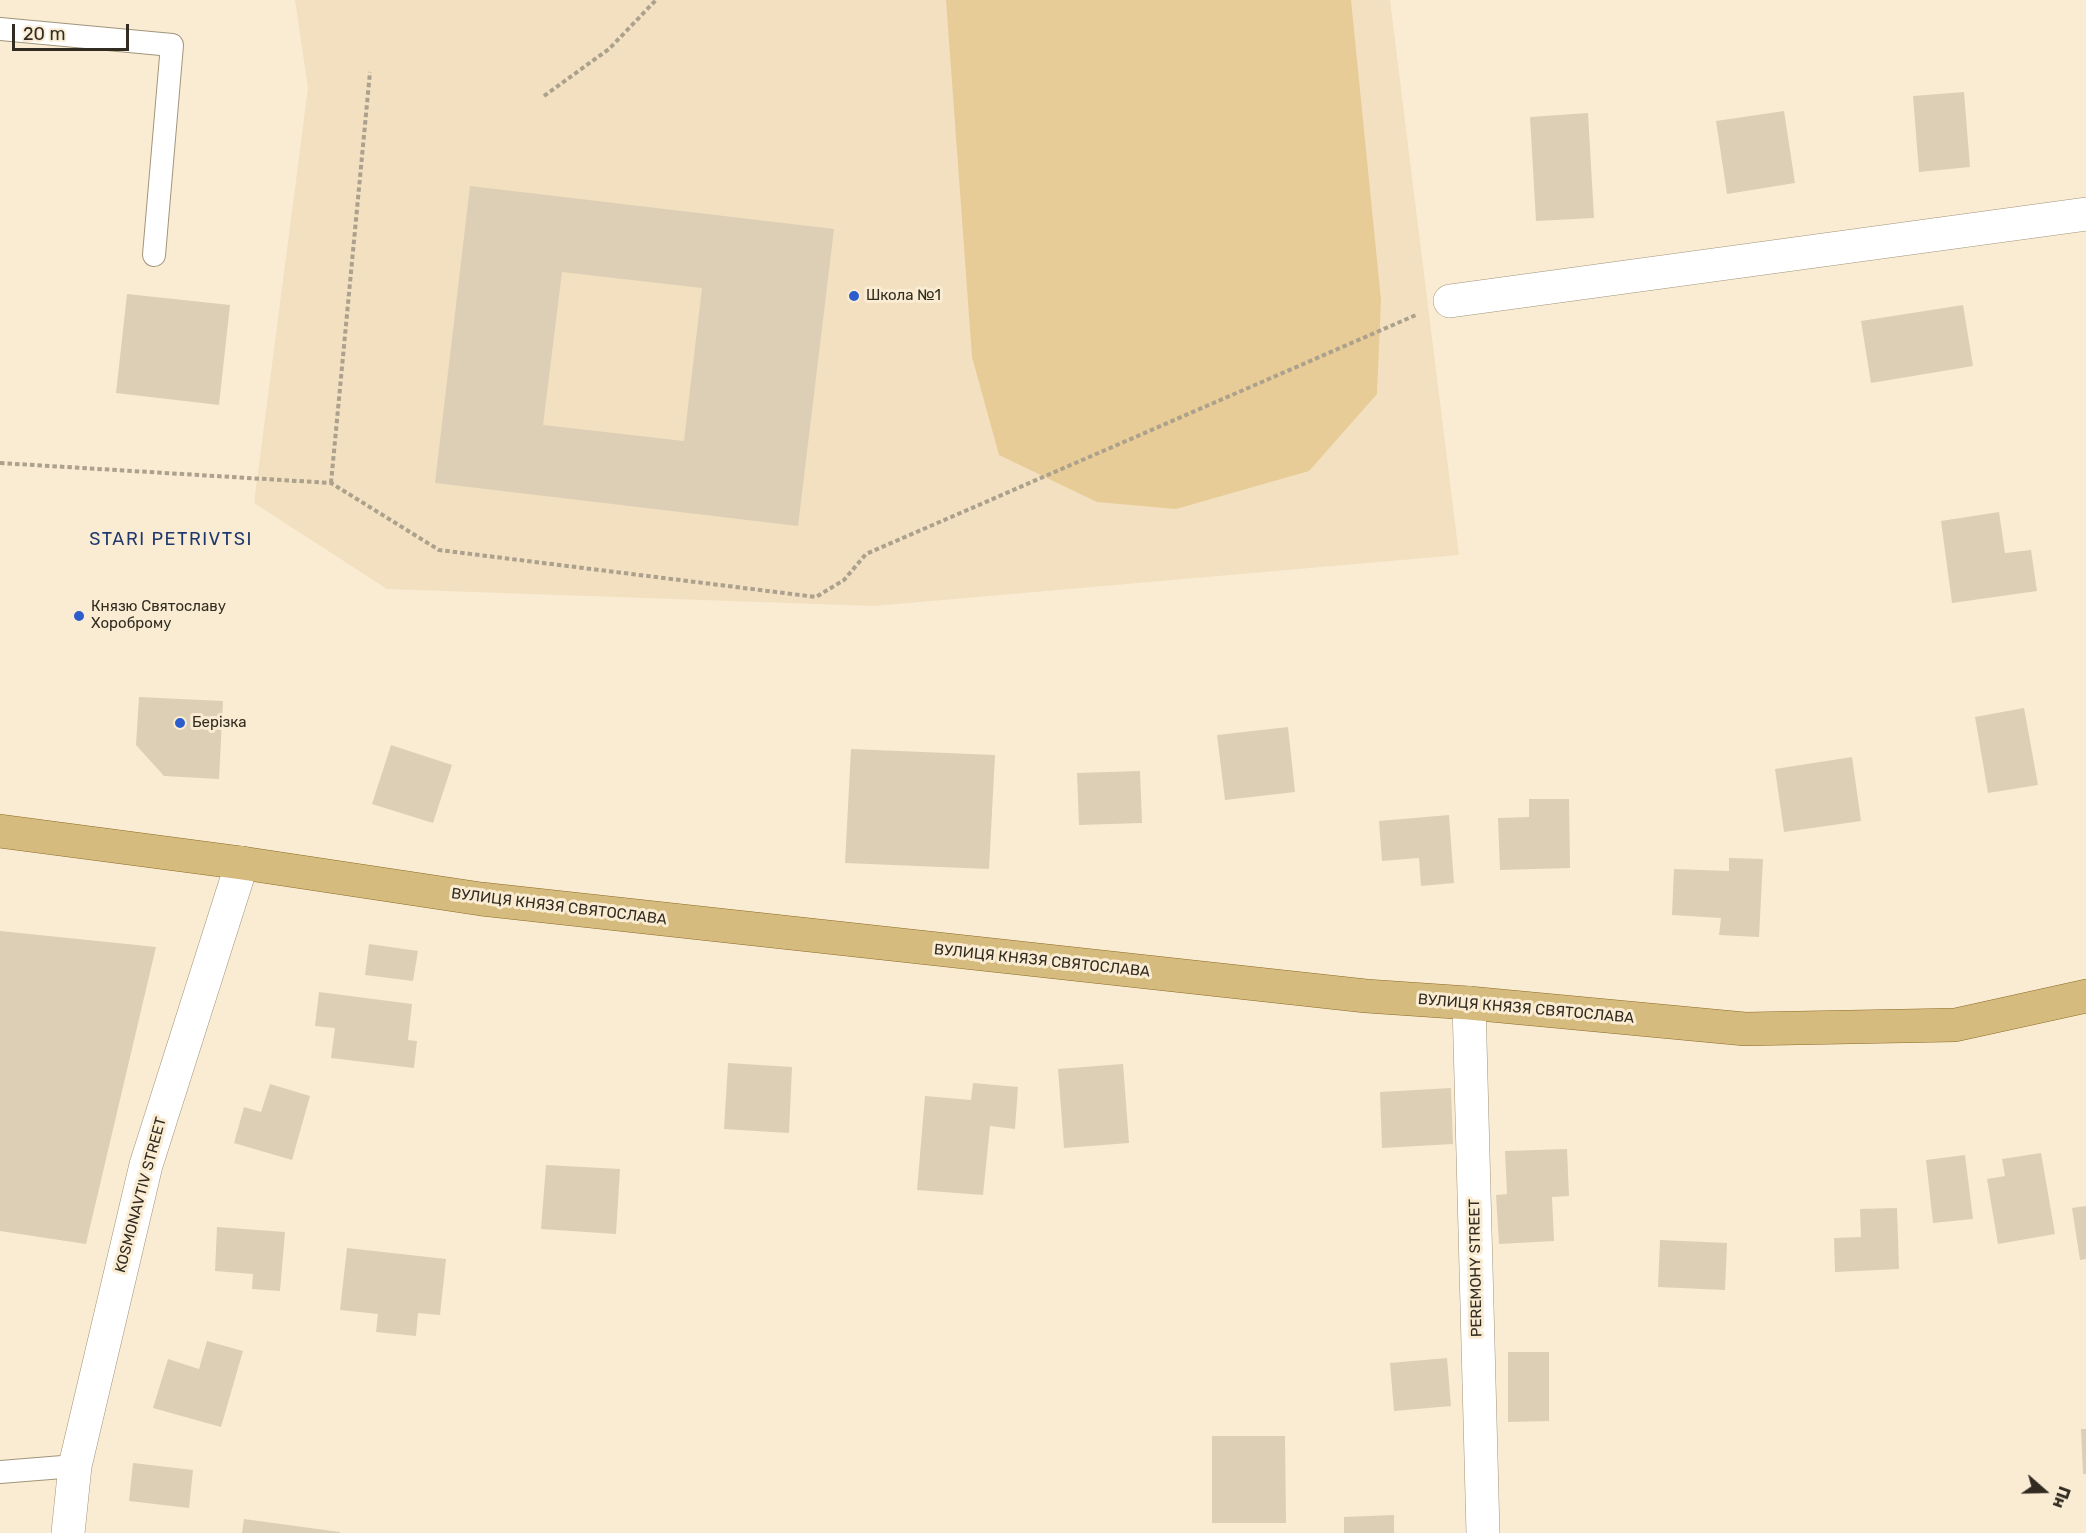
<!DOCTYPE html>
<html>
<head>
<meta charset="utf-8">
<style>
  body { margin:0 }
  #map { position:relative; width:2086px; height:1533px; overflow:hidden; background:#faecd2; font-family:Rubik,sans-serif }
  canvas { display:block }
  .north { position:absolute; left:2014px; top:1461px; width:60px; height:60px; -webkit-text-stroke:4px #faecd2; paint-order:stroke; rotate:110deg; font-size:16px; font-weight:700; line-height:24px; text-align:center; color:#312b21 }
  .north::after { content:''; display:block; margin:auto; width:21px; height:27px; background:#312b21; clip-path:polygon(50% 0,100% 100%,50% 72%,0 100%) }
  .scale { position:absolute; left:12px; top:24px; width:117px; height:27px; box-sizing:border-box; border:3px solid #312b21; border-top:0; padding-left:8px; font-size:18px; line-height:21px; white-space:nowrap; color:#312b21; -webkit-text-stroke:4px #faecd2; paint-order:stroke }
</style>
</head>
<body>
<div id="map">
<canvas width="2086" height="1533"></canvas>
<div class="north">Пн</div>
<div class="scale">20 m</div>
</div>
<script>
const ctx = document.querySelector('canvas').getContext('2d');
ctx.lineJoin = 'round';
function fillPath(path, color) { ctx.fillStyle = color; ctx.fill(path, 'evenodd'); }
const shape = rows => new Path2D(rows.map(r => 'M' + r).join(''));
function stroke(path, color, width, dash) { ctx.strokeStyle = color; ctx.lineWidth = width; ctx.lineCap = dash ? 'butt' : 'round'; ctx.setLineDash(dash || []); ctx.stroke(path); }
function label(font, color, halo, rows, align = 'center') {
  ctx.font = font + ' Rubik,sans-serif'; ctx.lineWidth = 6; ctx.setLineDash([]); ctx.textBaseline = 'middle'; ctx.strokeStyle = halo; ctx.fillStyle = color; for (const [text, x, y, turn = 0] of rows) {
    ctx.save(); ctx.translate(x, y); ctx.rotate((+turn || 0) * Math.PI / 180); ctx.textAlign = isNaN(turn) ? turn : align; if (halo) ctx.strokeText(text, 0, 0); ctx.fillText(text, 0, 0); ctx.restore();
  }
}
const built = shape([
  [295,0,1390,0,1459,555,874,606,387,589,254,503,308,88]
]);
const green = shape([
  [946,0,1351,0,1381,300,1377,394,1309,471,1176,509,1097,502,999,455,972,357]
]);
const building = shape([
  [1964,92,1970,167,1919,172,1913,96],
  [1784,111,1795,183,1727,194,1716,121],
  [1588,113,1594,218,1536,221,1530,117],
  [470,186,834,229,798,526,435,483],
  [562,272,702,288,684,441,543,425],
  [127,294,230,305,219,405,116,393],
  [1963,305,1973,366,1871,383,1861,321],
  [1999,512,2005,553,2031,550,2037,591,1952,603,1941,521],
  [139,697,223,701,219,779,164,776,136,745],
  [2024,708,2038,785,1988,793,1975,717],
  [1288,727,1295,792,1225,800,1217,735],
  [391,745,452,765,433,823,372,804],
  [851,749,995,755,989,869,845,863],
  [1852,757,1861,821,1784,832,1775,769],
  [1140,771,1142,823,1079,825,1077,773],
  [1529,799,1569,799,1570,868,1500,870,1498,818,1529,817],
  [1449,815,1454,883,1421,886,1419,858,1382,861,1379,821],
  [1729,858,1763,859,1759,937,1719,935,1721,918,1672,915,1674,869,1729,871],
  [0,931,156,947,86,1244,0,1231],
  [369,944,418,951,413,981,365,975],
  [319,992,412,1004,408,1040,417,1041,414,1068,331,1058,335,1028,315,1026],
  [728,1063,792,1067,789,1133,724,1129],
  [1123,1064,1129,1143,1064,1148,1058,1069],
  [973,1083,1018,1087,1015,1129,990,1126,983,1195,917,1190,925,1096,971,1100],
  [270,1084,310,1096,292,1160,234,1143,244,1107,261,1112],
  [1451,1088,1453,1144,1382,1148,1380,1092],
  [1567,1149,1569,1196,1552,1197,1554,1241,1499,1244,1496,1195,1507,1194,1505,1151],
  [2041,1153,2055,1234,1998,1244,1987,1179,2005,1176,2002,1159],
  [1965,1155,1973,1219,1933,1223,1926,1160],
  [546,1165,620,1169,616,1234,541,1229],
  [2086,1206,2086,1259,2080,1260,2072,1208],
  [1897,1208,1899,1269,1835,1272,1834,1238,1861,1237,1860,1209],
  [217,1227,285,1232,280,1291,252,1289,253,1274,215,1271],
  [1660,1240,1727,1243,1725,1290,1658,1287],
  [347,1248,446,1259,440,1315,418,1313,416,1336,376,1332,378,1314,340,1310],
  [207,1341,243,1351,221,1427,153,1408,168,1359,199,1369],
  [1508,1352,1549,1352,1549,1421,1508,1422],
  [1447,1358,1451,1406,1394,1411,1390,1363],
  [2081,1429,2086,1429,2086,1474,2083,1474],
  [1212,1436,1285,1436,1286,1523,1212,1523],
  [133,1463,193,1470,189,1508,129,1501],
  [1394,1515,1394,1533,1344,1533,1344,1517],
  [244,1519,340,1532,340,1533,242,1533]
]);
const path = shape([
  [544,96,609,49,656,0],
  [0,463,331,483,439,550,816,597,844,580,866,554,1416,315],
  [331,483,370,72]
]);
const service = shape([
  [0,29,172,45,154,255],
  [0,1472,75,1466]
]);
const minor = shape([
  [1450,301,2086,214],
  [1469,1003,1483,1533],
  [68,1533,75,1466,146,1165,242,863]
]);
const primary = shape([
  [0,831,242,863,481,899,1366,996,1469,1003,1745,1029,1955,1025,2086,996]
]);
const markers = [
  [854,296,6,"#2b5ecc"],
  [79,616,6,"#2b5ecc"],
  [180,723,6,"#2b5ecc"]
];
const poiNames = [
  ["Школа №1",866,296],
  ["Князю Святославу",91,607],
  ["Хороброму",91,624],
  ["Берізка",192,723]
];
const streetNames = [
  ["ВУЛИЦЯ КНЯЗЯ СВЯТОСЛАВА",559,907,7],
  ["ВУЛИЦЯ КНЯЗЯ СВЯТОСЛАВА",1042,961,6],
  ["ВУЛИЦЯ КНЯЗЯ СВЯТОСЛАВА",1526,1009,5],
  ["KOSMONAVTIV STREET",141,1195,-75],
  ["PEREMOHY STREET",1476,1268,-91]
];
const quarterNames = [
  ["STARI PETRIVTSI",171,540]
];
fillPath(built, '#f2e0c0');
fillPath(green, '#e8cc97');
fillPath(building, '#ddcfb5');
stroke(service, '#a1947b', 24);
stroke(minor, '#a1947b', 34);
stroke(primary, '#8b6b26', 34);
stroke(path, '#aca18d', 4, [4.5, 3]);
stroke(service, '#fff', 22);
stroke(minor, '#fff', 33);
stroke(primary, '#d6bb7e', 33);
for (const [x, y, r, color] of markers) { const dot = new Path2D(); dot.arc(x, y, r, 0, 2 * Math.PI); ctx.fillStyle = color; ctx.fill(dot); stroke(dot, '#faecd2', 2); }
label('15px', '#312b21', '#faecd2', poiNames, 'left');
label('15px', '#312b21', '#faecd2', streetNames);
ctx.letterSpacing = '1.5px';
label('18px', '#1e386e', '#faecd2', quarterNames);
ctx.letterSpacing = '0px';
</script>
</body>
</html>
